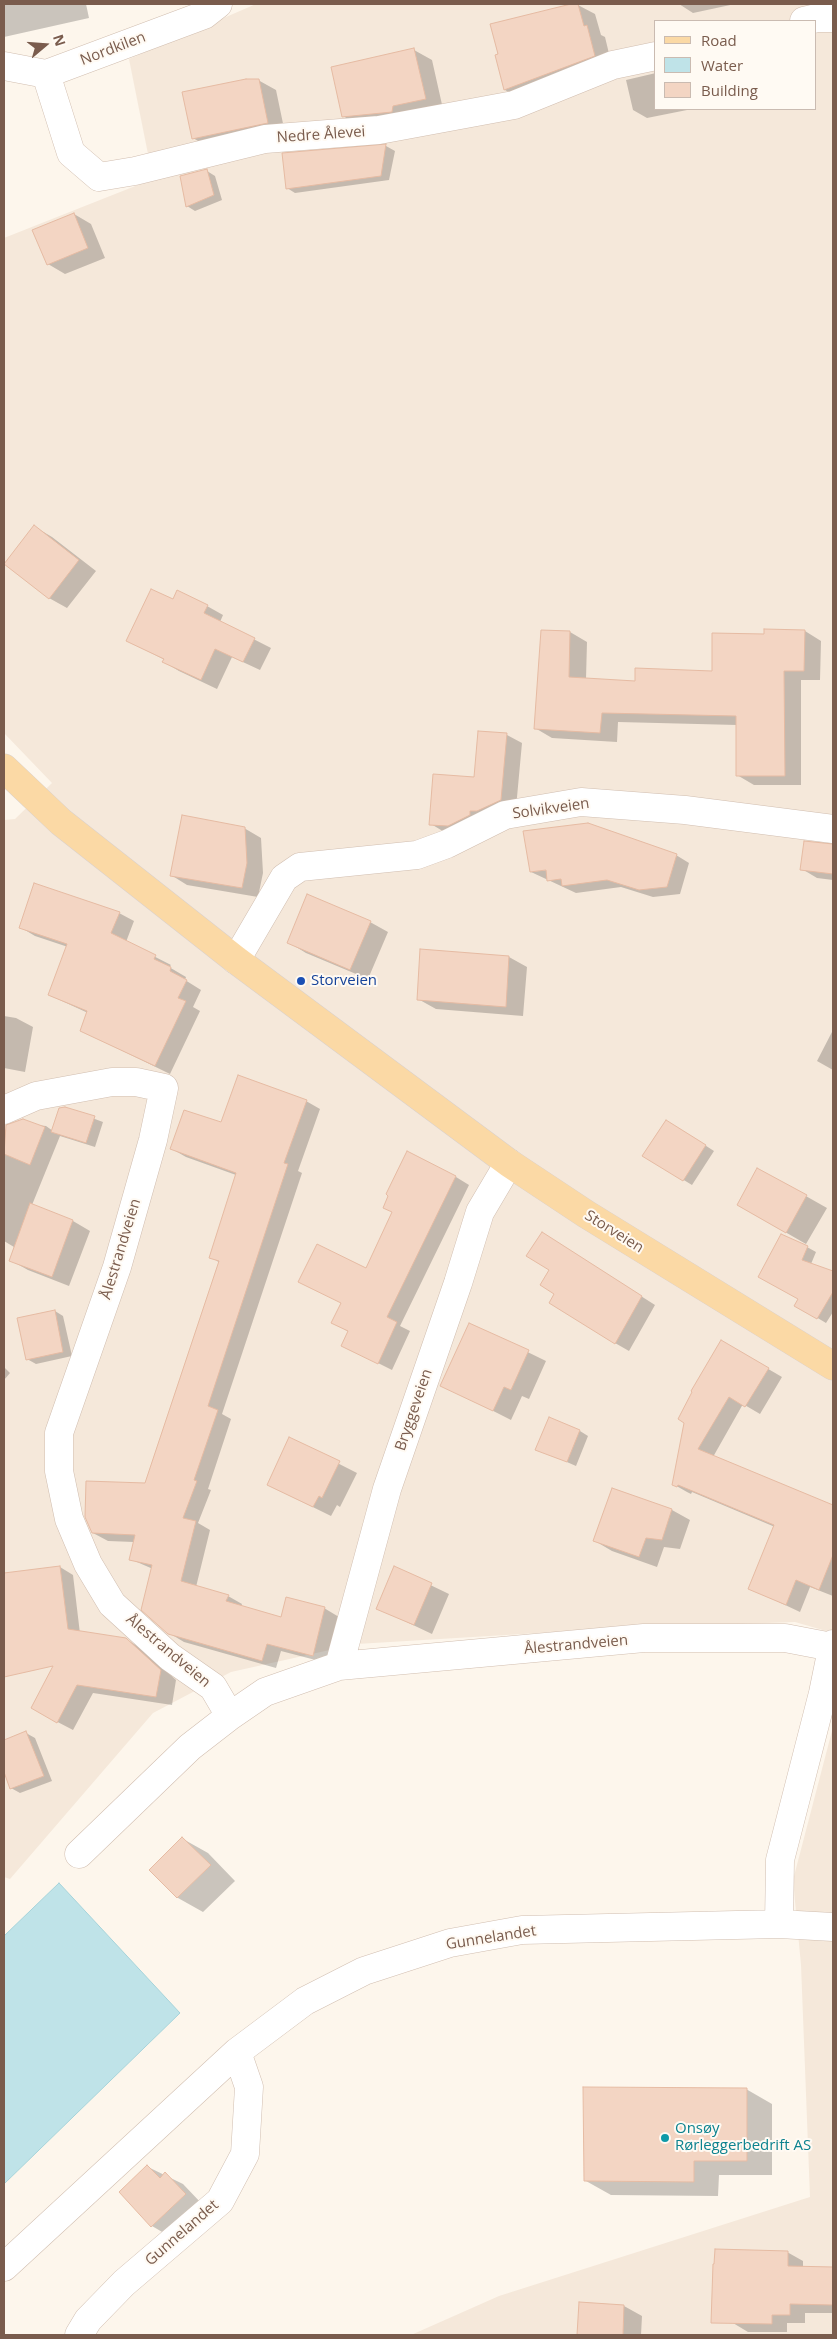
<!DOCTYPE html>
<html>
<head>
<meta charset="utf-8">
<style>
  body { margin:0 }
  #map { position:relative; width:837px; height:2339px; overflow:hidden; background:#fdf6ec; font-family:"Open Sans",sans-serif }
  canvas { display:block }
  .frame { position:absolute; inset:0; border:5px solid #7a5c4d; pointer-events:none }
  .legend { position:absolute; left:654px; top:20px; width:162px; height:90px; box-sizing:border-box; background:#fffaf3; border:1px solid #cabbb1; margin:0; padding:6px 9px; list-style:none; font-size:15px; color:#7a5c4d }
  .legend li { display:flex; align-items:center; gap:10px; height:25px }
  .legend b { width:25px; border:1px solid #cabbb1 }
  .north { position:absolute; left:20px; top:20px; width:50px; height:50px; -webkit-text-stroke:4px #fffaf3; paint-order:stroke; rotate:72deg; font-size:14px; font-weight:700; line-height:20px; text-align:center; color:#7a5c4d }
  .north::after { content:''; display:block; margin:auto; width:18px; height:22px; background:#7a5c4d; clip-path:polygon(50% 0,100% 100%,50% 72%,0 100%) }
</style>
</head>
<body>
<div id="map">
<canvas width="837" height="2339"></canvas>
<div class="frame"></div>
<ul class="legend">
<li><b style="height:6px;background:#fbd9a5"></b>Road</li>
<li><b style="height:14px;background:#bfe3e8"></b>Water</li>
<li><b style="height:14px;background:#f3d5c3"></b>Building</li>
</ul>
<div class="north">N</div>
</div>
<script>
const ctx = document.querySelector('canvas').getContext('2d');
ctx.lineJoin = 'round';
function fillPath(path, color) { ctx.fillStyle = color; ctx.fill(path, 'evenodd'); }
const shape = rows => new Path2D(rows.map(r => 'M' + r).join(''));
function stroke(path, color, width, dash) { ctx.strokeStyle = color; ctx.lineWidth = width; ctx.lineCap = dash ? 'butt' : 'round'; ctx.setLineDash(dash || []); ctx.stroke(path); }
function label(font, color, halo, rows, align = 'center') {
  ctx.font = font + ' "Open Sans",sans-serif'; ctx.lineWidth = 4; ctx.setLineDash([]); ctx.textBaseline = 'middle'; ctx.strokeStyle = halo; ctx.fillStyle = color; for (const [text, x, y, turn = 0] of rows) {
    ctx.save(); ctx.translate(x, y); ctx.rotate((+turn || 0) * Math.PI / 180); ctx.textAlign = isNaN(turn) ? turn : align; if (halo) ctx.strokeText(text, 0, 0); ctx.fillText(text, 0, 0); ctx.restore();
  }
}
const residential = shape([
  [256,4,816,4,817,11,833,11,833,1633,795,1622,622,1628,357,1644,231,1672,153,1713,10,1879,4,1877,4,820,15,819,52,783,4,733,4,238,153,179,129,59],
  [656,21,816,21,816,109,656,109],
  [833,1727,833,2335,411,2335,499,2296,810,2197,801,1965,793,1880]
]);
const water = shape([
  [59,1883,180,2013,4,2184,4,1936,59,1883]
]);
const shadow = shape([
  [4,4,86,4,89,18,4,37],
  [576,4,595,14,601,35,605,37,612,66,522,100,505,90,492,25],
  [679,4,735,4,693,13],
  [414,50,432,60,443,109,361,127,343,116],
  [656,73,656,109,692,109,647,118,633,110,626,80],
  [258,80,276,90,285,133,210,148,193,138],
  [386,146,395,151,389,180,295,193,287,188,283,154],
  [207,171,215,176,222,200,195,211,187,206],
  [74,214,91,224,105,258,65,274,48,264],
  [35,527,52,537,96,571,67,608,49,598],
  [174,601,207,606,223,615,220,622,271,648,260,670,232,657,217,689,179,671,164,662,165,660,128,641],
  [805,631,821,641,820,680,801,680,801,785,754,785,737,775,737,725,618,722,617,742,552,738,535,728,570,632,587,642,586,679,636,682,713,672,766,635],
  [507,735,522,743,516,808,446,833,431,824,476,778],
  [244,828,261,838,263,873,258,897,187,885,171,875],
  [805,842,833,845,833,880,817,878,802,869],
  [676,855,689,863,680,894,653,897,621,887,576,893,531,872],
  [119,913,134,921,126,942,171,965,169,967,186,977,185,980,201,990,193,1007,200,1011,170,1074,82,1031,88,1013,49,995,68,947,35,936,20,927],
  [833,914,833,931,832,930],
  [370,922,388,932,368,979,306,953,288,942],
  [421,951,509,957,527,967,523,1016,436,1009,418,999],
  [4,1016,16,1018,33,1027,25,1072,4,1068],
  [833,1030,833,1070,817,1061],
  [306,1101,320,1109,298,1171,302,1173,222,1414,231,1419,208,1489,211,1490,198,1523,210,1530,196,1587,228,1596,242,1604,241,1607,282,1618,324,1608,339,1617,327,1663,281,1651,276,1668,184,1642,169,1633,153,1569,130,1559,134,1542,108,1541,93,1533,146,1484,220,1263,211,1257,236,1175,186,1157,172,1149,222,1124],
  [65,1108,103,1122,95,1147,60,1136,32,1205,73,1221,90,1231,69,1286,28,1270,10,1260,14,1247,4,1241,4,1133,7,1126,16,1123,46,1126,53,1131],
  [675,1126,714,1151,692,1185,644,1156],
  [758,1169,827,1208,806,1244,738,1205],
  [456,1177,469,1185,400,1326,410,1331,392,1370,342,1345,349,1332,333,1323,367,1269,393,1212,390,1195],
  [556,1242,655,1305,629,1351,615,1343,556,1294,550,1270],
  [807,1247,816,1252,811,1264,833,1272,833,1312,826,1323,796,1305,799,1298,760,1276],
  [55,1311,63,1316,72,1356,36,1364,27,1359],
  [470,1324,546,1361,529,1399,522,1396,511,1420,442,1385],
  [722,1342,782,1377,760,1414,743,1404,713,1457,833,1506,833,1596,810,1587,800,1612,749,1588,775,1527,692,1492,691,1494,687,1492,673,1484],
  [4,1367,10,1373,4,1380],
  [580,1431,588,1436,576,1466,537,1449],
  [290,1439,357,1473,340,1507,337,1505,331,1516,268,1485],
  [612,1489,672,1510,690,1520,680,1549,664,1547,657,1567,612,1551,595,1541],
  [60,1567,73,1575,81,1642,126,1639,142,1649,176,1680,172,1705,93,1693,73,1730,48,1717,75,1644,4,1650,4,1574],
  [395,1568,449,1594,432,1634,377,1608],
  [26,1733,35,1738,52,1781,20,1793,11,1788,4,1769,4,1741],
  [183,1839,208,1853,235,1881,203,1912,178,1898,151,1870],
  [746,2089,772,2104,772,2175,719,2175,718,2196,611,2195,586,2181],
  [148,2167,183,2184,203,2205,169,2236,152,2226],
  [787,2252,803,2261,803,2268,833,2268,833,2313,805,2313,805,2323,787,2323,787,2332,748,2332,733,2323],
  [580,2303,624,2306,642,2316,641,2335,578,2335]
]);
const building = shape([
  [571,4,578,4,584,26,587,25,595,56,504,90,495,55,498,54,490,24,571,4],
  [414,48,426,99,393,106,392,112,342,117,331,67,414,48],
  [246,79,259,79,268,123,192,139,182,92,246,79],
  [386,144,381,176,286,189,282,153,386,144],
  [207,169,214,195,186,207,180,176,207,169],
  [74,213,88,248,47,265,32,230,74,213],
  [34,525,79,560,49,599,4,564,34,525],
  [151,589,173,599,177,590,208,605,204,613,255,638,243,662,215,649,201,680,162,662,164,659,126,641,151,589],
  [764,629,805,630,804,671,784,671,785,776,736,776,736,716,602,713,600,733,534,729,541,630,570,631,569,677,635,681,635,668,712,671,712,633,764,634,764,629],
  [478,731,507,733,501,800,477,811,470,811,470,815,448,826,429,825,433,774,474,777,478,731],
  [182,815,245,827,247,863,242,888,170,876,182,815],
  [588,823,677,854,667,887,639,890,607,880,562,886,561,879,547,881,546,870,530,872,523,831,588,823],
  [804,841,833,844,833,874,800,870,804,841],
  [34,883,120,912,111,933,156,955,154,959,171,967,170,971,187,980,178,998,186,1001,155,1066,80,1031,87,1011,48,995,67,944,19,928,34,883],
  [307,894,371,921,350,970,287,943,307,894],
  [420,949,509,956,506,1007,417,1000,420,949],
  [238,1075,307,1100,284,1163,288,1164,208,1406,218,1410,194,1480,197,1481,183,1518,196,1521,181,1581,229,1595,226,1601,281,1617,286,1597,325,1607,313,1656,267,1644,262,1661,168,1634,141,1610,152,1565,129,1560,135,1535,92,1533,85,1517,86,1481,145,1483,219,1261,209,1258,236,1173,170,1149,184,1110,221,1122,238,1075],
  [65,1107,95,1116,86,1143,51,1132,59,1108,65,1107],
  [23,1119,45,1127,30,1165,4,1154,6,1125,23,1119],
  [666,1120,706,1145,683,1181,642,1156,666,1120],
  [407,1151,456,1176,387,1317,397,1322,378,1364,341,1346,348,1331,331,1323,341,1303,298,1282,317,1244,366,1268,392,1212,383,1208,388,1196,386,1194,407,1151],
  [757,1168,807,1195,786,1233,737,1205,757,1168],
  [30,1203,73,1220,52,1277,9,1261,30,1203],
  [542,1232,642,1296,615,1344,549,1303,554,1294,540,1285,549,1270,526,1256,542,1232],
  [781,1234,808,1246,802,1260,833,1271,833,1292,817,1319,794,1306,798,1299,758,1277,781,1234],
  [55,1310,63,1352,26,1360,17,1318,55,1310],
  [469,1323,529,1350,511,1390,504,1387,493,1411,440,1386,469,1323],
  [721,1340,769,1368,745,1407,729,1397,698,1449,833,1505,833,1555,819,1590,796,1580,786,1605,748,1589,774,1525,678,1485,677,1487,672,1485,684,1423,678,1419,692,1392,691,1391,721,1340],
  [549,1417,580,1430,567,1462,535,1450,549,1417],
  [289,1437,340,1461,322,1498,319,1496,313,1507,267,1485,289,1437],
  [612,1488,672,1509,662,1540,646,1538,639,1557,593,1541,612,1488],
  [60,1566,68,1629,126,1638,161,1670,156,1697,77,1685,57,1723,31,1708,53,1666,4,1677,4,1573,60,1566],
  [394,1566,432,1583,414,1625,376,1609,394,1566],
  [26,1731,44,1776,10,1789,4,1772,4,1740,26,1731],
  [182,1837,211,1865,177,1898,149,1870,182,1837],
  [583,2087,747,2088,747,2161,694,2161,694,2182,584,2181,583,2087],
  [147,2165,160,2178,165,2172,186,2194,151,2227,119,2192,147,2165],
  [715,2249,788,2251,788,2266,833,2267,833,2305,790,2304,790,2315,772,2315,772,2324,711,2323,713,2264,714,2264,715,2249],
  [579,2302,624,2305,623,2335,577,2335,579,2302]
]);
const minor = shape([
  [804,21,817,18,833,18],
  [4,66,46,74,204,15,218,4],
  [46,74,71,153,99,177,135,171,265,139,379,130,514,105,613,65,656,56],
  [236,960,284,878,300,867,417,855,447,844,505,815,581,802,685,810,833,829],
  [4,1110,36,1096,112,1082,136,1082,164,1088,153,1140,117,1267,59,1433,59,1471,69,1519,88,1564,112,1604,170,1657,213,1687,230,1716],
  [339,1666,387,1489,458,1283,480,1212,509,1163],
  [79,1854,190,1747,230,1716,265,1692,339,1666,644,1638,785,1638,832,1647],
  [779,1924,780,1860,823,1693,833,1644],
  [4,2267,237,2052,305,2001,364,1971,450,1943,522,1930,779,1924,833,1927],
  [79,2335,88,2320,124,2283,220,2201,245,2154,249,2087,237,2052]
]);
const major = shape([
  [4,768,61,822,236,960,509,1163,586,1214,833,1366]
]);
const markers = [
  [301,981,5,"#1a4fb4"],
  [665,2138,5,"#0f9aa8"]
];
const streetNames = [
  ["Nordkilen",113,49,-21],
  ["Nedre Ålevei",321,135,-4],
  ["Solvikveien",551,809,-8],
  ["Storveien",614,1232,32],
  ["Ålestrandveien",121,1249,-73],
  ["Bryggeveien",414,1410,-71],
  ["Ålestrandveien",576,1645,-5],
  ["Ålestrandveien",168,1651,40],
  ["Gunnelandet",491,1938,-9],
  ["Gunnelandet",182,2233,-41]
];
const transitNames = [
  ["Storveien",311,981]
];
const cultureNames = [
  ["Onsøy",675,2129],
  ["Rørleggerbedrift AS",675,2146]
];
fillPath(residential, '#f5e8da');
fillPath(water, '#bfe3e8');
stroke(water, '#a5d3da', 1);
fillPath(shadow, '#0003');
fillPath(building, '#f3d5c3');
stroke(building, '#e6bba3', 1);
stroke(minor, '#d1beb0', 29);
stroke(major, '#dad1cd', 29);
stroke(minor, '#fff', 28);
stroke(major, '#fbd9a5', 28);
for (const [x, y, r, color] of markers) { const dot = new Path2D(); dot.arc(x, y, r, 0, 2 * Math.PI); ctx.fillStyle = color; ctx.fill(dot); stroke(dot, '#fffaf3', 2); }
label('15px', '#7a5c4d', '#fffaf3', streetNames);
label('15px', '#164399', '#fffaf3', transitNames, 'left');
label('15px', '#0d838f', '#fffaf3', cultureNames, 'left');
</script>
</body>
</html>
